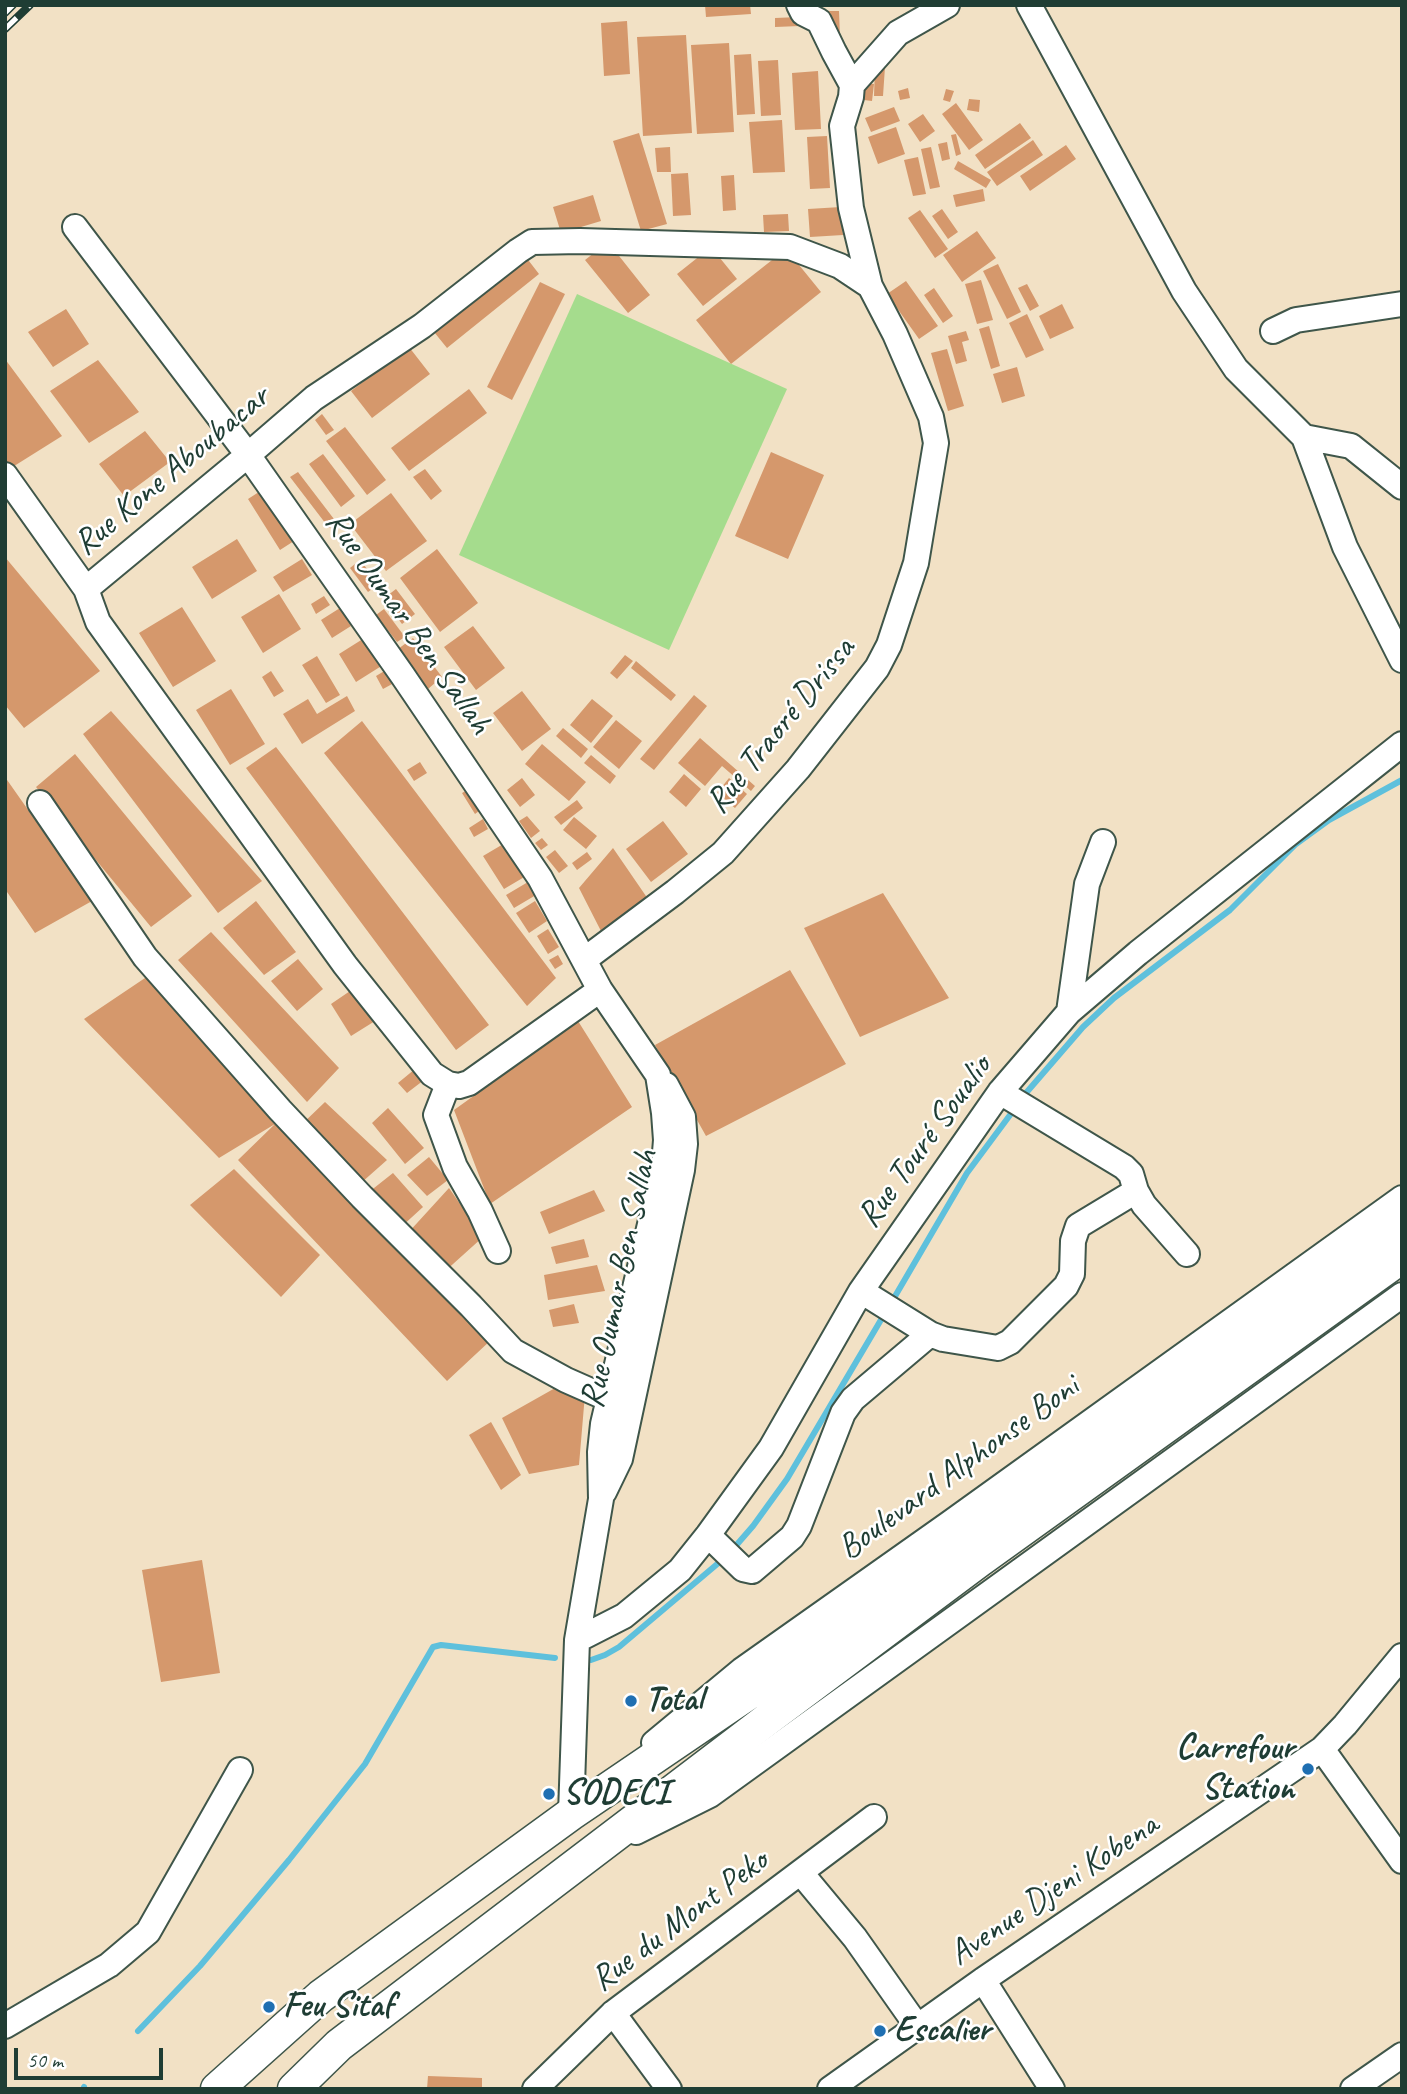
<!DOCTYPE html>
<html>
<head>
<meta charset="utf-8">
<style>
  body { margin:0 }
  #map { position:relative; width:1407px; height:2094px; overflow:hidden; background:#f2e1c5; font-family:Caveat,sans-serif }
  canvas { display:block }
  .frame { position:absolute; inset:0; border:7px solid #1f3d34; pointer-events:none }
  .scale { position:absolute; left:14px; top:2048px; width:149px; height:32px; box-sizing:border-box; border:4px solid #1f3d34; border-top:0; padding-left:9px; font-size:21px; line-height:24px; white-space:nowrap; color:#1f3d34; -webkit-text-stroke:5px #fff; paint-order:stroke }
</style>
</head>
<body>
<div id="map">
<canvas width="1407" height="2094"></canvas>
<div class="frame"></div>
<div class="scale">50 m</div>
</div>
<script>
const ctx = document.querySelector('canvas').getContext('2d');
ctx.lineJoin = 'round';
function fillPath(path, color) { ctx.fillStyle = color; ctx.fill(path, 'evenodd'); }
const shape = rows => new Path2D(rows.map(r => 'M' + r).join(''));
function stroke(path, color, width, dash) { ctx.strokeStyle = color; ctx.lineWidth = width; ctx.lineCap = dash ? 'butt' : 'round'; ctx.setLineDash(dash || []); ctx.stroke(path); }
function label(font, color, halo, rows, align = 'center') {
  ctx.font = font + ' Caveat,sans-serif'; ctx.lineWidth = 5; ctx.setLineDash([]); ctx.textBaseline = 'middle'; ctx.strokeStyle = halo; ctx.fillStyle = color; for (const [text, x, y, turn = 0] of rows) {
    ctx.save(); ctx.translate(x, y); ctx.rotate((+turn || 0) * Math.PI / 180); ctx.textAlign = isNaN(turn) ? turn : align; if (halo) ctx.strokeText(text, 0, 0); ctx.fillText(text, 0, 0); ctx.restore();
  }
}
const green = shape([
  [577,294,787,389,669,650,459,555]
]);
const stream = shape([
  [1026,1093,1083,1027,1114,998,1230,910,1296,844,1329,820,1402,780],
  [894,1298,967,1173,1013,1111],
  [733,1549,753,1526,787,1479,885,1313],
  [591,1660,605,1655,619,1647,722,1560],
  [138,2031,200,1966,289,1860,365,1764,433,1647,441,1645,555,1658],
  [83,2089,84,2087]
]);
const building = shape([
  [705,5,750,5,751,14,706,17],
  [828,11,839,11,840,37,830,37],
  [799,17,800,26,775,27,775,18],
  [627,21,630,74,604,76,601,23],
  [686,35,692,133,643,136,637,37],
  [729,43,734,132,697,134,691,45],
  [751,54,755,114,737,115,734,55],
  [778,60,781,115,761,116,758,61],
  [875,66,885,67,883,96,874,96],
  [818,71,821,129,795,130,792,73],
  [865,83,874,84,872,101,864,100],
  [908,88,910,98,900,100,898,91],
  [946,89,954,91,950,102,943,100],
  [969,99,980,100,979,112,967,110],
  [956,103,983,140,969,150,942,114],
  [894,107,900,121,871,132,865,118],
  [923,114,935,131,920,142,908,124],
  [782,120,785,172,753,173,749,122],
  [1020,123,1031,138,985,169,975,155],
  [896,127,905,154,878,164,868,137],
  [639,133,667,224,641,231,613,141],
  [956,134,961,154,956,156,951,135],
  [827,136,830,188,810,189,807,137],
  [1033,140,1043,155,997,186,987,172],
  [947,142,950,159,942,161,938,144],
  [1066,145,1076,159,1030,191,1020,176],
  [670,147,671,172,657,172,655,148],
  [931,147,940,187,930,189,921,149],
  [918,157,926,194,913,196,904,160],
  [958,161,991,180,986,188,954,169],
  [688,173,691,215,673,216,671,174],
  [734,175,736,210,723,211,721,176],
  [983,189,985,201,956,207,953,195],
  [593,195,601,221,561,233,553,207],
  [841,207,843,235,810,237,808,209],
  [942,209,958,232,948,239,932,216],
  [920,210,948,249,935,258,908,218],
  [788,214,789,231,764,232,763,215],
  [977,231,996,258,962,282,943,255],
  [608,242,650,295,628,313,585,260],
  [711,247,737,279,703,306,677,274],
  [786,249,821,292,731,364,696,320],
  [522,252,539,274,447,348,430,327],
  [998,264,1021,312,1007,319,983,271],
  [981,280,993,320,977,324,965,284],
  [906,281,938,326,919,339,887,294],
  [540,282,565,294,512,400,487,387],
  [1027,284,1039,306,1030,311,1018,288],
  [934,288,953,316,943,323,924,295],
  [1062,304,1074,328,1050,339,1039,316],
  [66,309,89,344,53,367,28,332],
  [1027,314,1044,350,1026,358,1009,323],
  [989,326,1000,366,991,369,979,329],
  [966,331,969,340,962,342,967,361,956,364,948,336],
  [409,347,430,374,372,418,351,391],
  [947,349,964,406,948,411,931,353],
  [5,359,62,436,11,468,5,459],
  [98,360,139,412,89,443,50,391],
  [1017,367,1025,396,1002,403,993,374],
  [469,389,487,413,409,471,391,448],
  [322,414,334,430,326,435,315,420],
  [345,427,386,480,367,495,326,441],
  [145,431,170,462,124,496,99,464],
  [771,452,824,475,788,559,735,536],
  [323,454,355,496,341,507,309,464],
  [425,469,442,491,431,500,413,477],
  [298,472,337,523,329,528,290,477],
  [262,490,294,541,280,550,248,499],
  [391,493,427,541,386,571,350,524],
  [237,539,257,571,212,599,192,567],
  [437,549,478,603,440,632,400,578],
  [5,557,100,671,24,728,5,705],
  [302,559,312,575,283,592,273,577],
  [360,560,379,584,368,592,350,568],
  [396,589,415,614,402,624,383,599],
  [279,594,301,629,263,653,241,617],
  [324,596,330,605,316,614,311,604],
  [182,607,216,661,173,687,139,633],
  [340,608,351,626,332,638,321,620],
  [384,609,405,637,397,642,376,615],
  [473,626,505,668,476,690,444,647],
  [366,637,383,665,356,682,339,654],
  [413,638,442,677,428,689,398,649],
  [625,655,633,661,617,679,610,673],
  [317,656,340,695,326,703,302,665],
  [636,661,676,695,671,701,631,668],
  [386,670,394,683,383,689,376,676],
  [271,671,284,691,274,697,262,677],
  [231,689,265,744,230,765,196,710],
  [522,691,551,729,522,751,493,713],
  [694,695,707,706,654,770,640,759],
  [347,696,355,711,302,744,283,714,308,699,317,714],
  [592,699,613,716,591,743,570,725],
  [111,711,262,881,218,913,83,734],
  [616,720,642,741,619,769,593,747],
  [362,721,556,978,527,1006,324,753],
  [563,728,588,749,581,758,556,736],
  [700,738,755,786,751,791,722,766,705,786,678,763],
  [542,744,586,782,569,801,525,764],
  [276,747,489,1025,456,1050,246,768],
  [75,754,192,896,151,927,36,787],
  [591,755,616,776,610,784,584,763],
  [420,762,427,773,414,781,407,770],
  [684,774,701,789,686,807,669,792],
  [5,777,92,901,35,933,5,889],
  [522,778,535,795,520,807,507,790],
  [729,778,747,794,735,808,717,793],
  [471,788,483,808,475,814,462,793],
  [577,800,583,808,561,825,554,817],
  [527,816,540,831,531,838,519,821],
  [574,817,597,836,586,849,563,830],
  [483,819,488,829,474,837,469,828],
  [663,821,688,854,651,882,626,849],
  [542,838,548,845,541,850,535,843],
  [505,843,526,876,504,889,483,856],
  [613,848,648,899,602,933,579,888],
  [555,850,568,866,559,873,546,857],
  [587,852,592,859,577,870,572,863],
  [528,882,536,895,514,908,506,895],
  [883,893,949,998,860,1037,804,928],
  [256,901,296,952,264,975,223,928],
  [535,901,547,921,529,933,516,913],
  [548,929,559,947,548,954,537,936],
  [211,932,339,1068,307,1102,178,960],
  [558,955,563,964,555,969,549,960],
  [298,959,323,989,297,1011,271,981],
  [790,970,846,1064,706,1136,655,1045],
  [148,976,275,1124,219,1158,84,1019],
  [353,989,375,1021,351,1036,331,1004],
  [578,1021,632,1107,490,1204,454,1110],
  [415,1069,424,1080,407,1093,398,1083],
  [325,1102,387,1160,361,1183,300,1126],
  [388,1108,424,1148,405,1164,372,1123],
  [275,1124,491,1340,447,1381,238,1160],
  [429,1157,448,1180,427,1196,407,1175],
  [234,1169,320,1255,281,1297,190,1205],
  [393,1173,423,1207,400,1228,369,1192],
  [449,1188,483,1237,443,1273,407,1234],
  [594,1190,605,1211,549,1234,540,1212],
  [584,1239,589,1257,556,1264,551,1247],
  [597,1265,605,1291,548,1300,544,1275],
  [574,1304,579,1323,553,1327,549,1310],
  [564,1383,585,1394,579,1465,529,1474,502,1418],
  [491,1422,521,1475,501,1490,469,1435],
  [202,1560,220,1673,161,1682,142,1570],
  [428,2076,482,2078,482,2089,427,2089]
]);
const minor = shape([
  [1029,5,1184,291,1236,369,1304,437,1351,446,1402,487],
  [852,85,898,33,947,5],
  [75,227,248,455,403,676,540,878,600,990,658,1075,664,1113,666,1140,664,1165,603,1424,600,1452,601,1499,577,1640,571,1814],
  [1273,331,1296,320,1402,304],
  [1304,437,1345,547,1402,660],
  [5,475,86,589],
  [40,803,145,957,280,1110,362,1197,471,1306,513,1351,566,1380,609,1399],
  [584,960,675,892,723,853,798,769,877,668,889,645,916,563,936,443,931,417,895,334,870,286,851,208,842,126,851,97,852,85,834,52,819,21,803,13,799,5],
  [600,990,469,1083,459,1086,448,1084,432,1074,345,965,98,622,86,589,248,455,314,398,422,326,518,251,532,242,580,241,790,247,840,266,870,286],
  [1069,1012,1087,884,1103,842],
  [448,1084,436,1115,455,1167,480,1211,498,1251],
  [1000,1092,1124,1167,1131,1174,1136,1191,1144,1205,1187,1254],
  [861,1291,930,1334,943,1339,998,1348,1010,1342,1066,1286,1072,1274,1073,1241,1078,1226,1136,1191],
  [604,1492,620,1459,682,1170,685,1144,683,1117,666,1085],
  [708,1535,743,1569,752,1571,792,1537,799,1526,843,1413,853,1399,930,1334],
  [577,1640,624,1616,680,1570,708,1535,771,1448,861,1291,1000,1092,1069,1012,1138,953,1402,744],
  [654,1743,742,1670,950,1523,1402,1198],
  [1322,1749,1402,1861],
  [636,1832,710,1795,1402,1295],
  [801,1873,855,1938,917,2026],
  [983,1980,1052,2089],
  [613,2013,669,2089],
  [5,2026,109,1965,148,1932,240,1770],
  [535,2089,613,2013,874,1817],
  [830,2089,983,1980,1322,1749,1345,1725,1402,1656],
  [1353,2089,1402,2055]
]);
const major = shape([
  [217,2089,321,1996,571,1814,755,1689,1402,1227],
  [294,2089,339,2045,773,1715,979,1561,1402,1257]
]);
const rail = shape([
  [5,13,13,5],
  [5,29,30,5]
]);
const markers = [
  [631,1701,7,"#1f6fb2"],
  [1308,1769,7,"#1f6fb2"],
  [549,1794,7,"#1f6fb2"],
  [269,2007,7,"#1f6fb2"],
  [880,2031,7,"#1f6fb2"]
];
const streetNames = [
  ["Rue Kone Aboubacar",172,471,-40],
  ["Rue Oumar Ben Sallah",408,623,55],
  ["Rue Traoré Drissa",781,726,-51],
  ["Rue Touré Soualio",925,1142,-54],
  ["Rue Oumar Ben Sallah",620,1279,-78],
  ["Boulevard Alphonse Boni",959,1468,-36],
  ["Avenue Djeni Kobena",1054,1890,-34],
  ["Rue du Mont Peko",680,1921,-37]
];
const poiNames = [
  ["Total",645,1701],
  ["Carrefour",1294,1749,"right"],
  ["Station",1294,1789,"right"],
  ["SODECI",563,1794],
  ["Feu Sitaf",283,2007],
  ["Escalier",894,2031]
];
fillPath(green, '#a5dc8d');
stroke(stream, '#5ec0dc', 6);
fillPath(building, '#d5986c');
stroke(minor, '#3f564a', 28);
stroke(major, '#3f564a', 35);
stroke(minor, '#fff', 24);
stroke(major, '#fff', 32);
stroke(rail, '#1f3d34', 8);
stroke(rail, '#fff', 5, [16]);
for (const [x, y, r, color] of markers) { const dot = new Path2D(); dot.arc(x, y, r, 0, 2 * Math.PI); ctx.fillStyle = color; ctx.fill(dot); stroke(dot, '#fff', 2.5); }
label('35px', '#1f3d34', '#fff', streetNames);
label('bold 35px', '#1f3d34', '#fff', poiNames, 'left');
</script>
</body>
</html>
